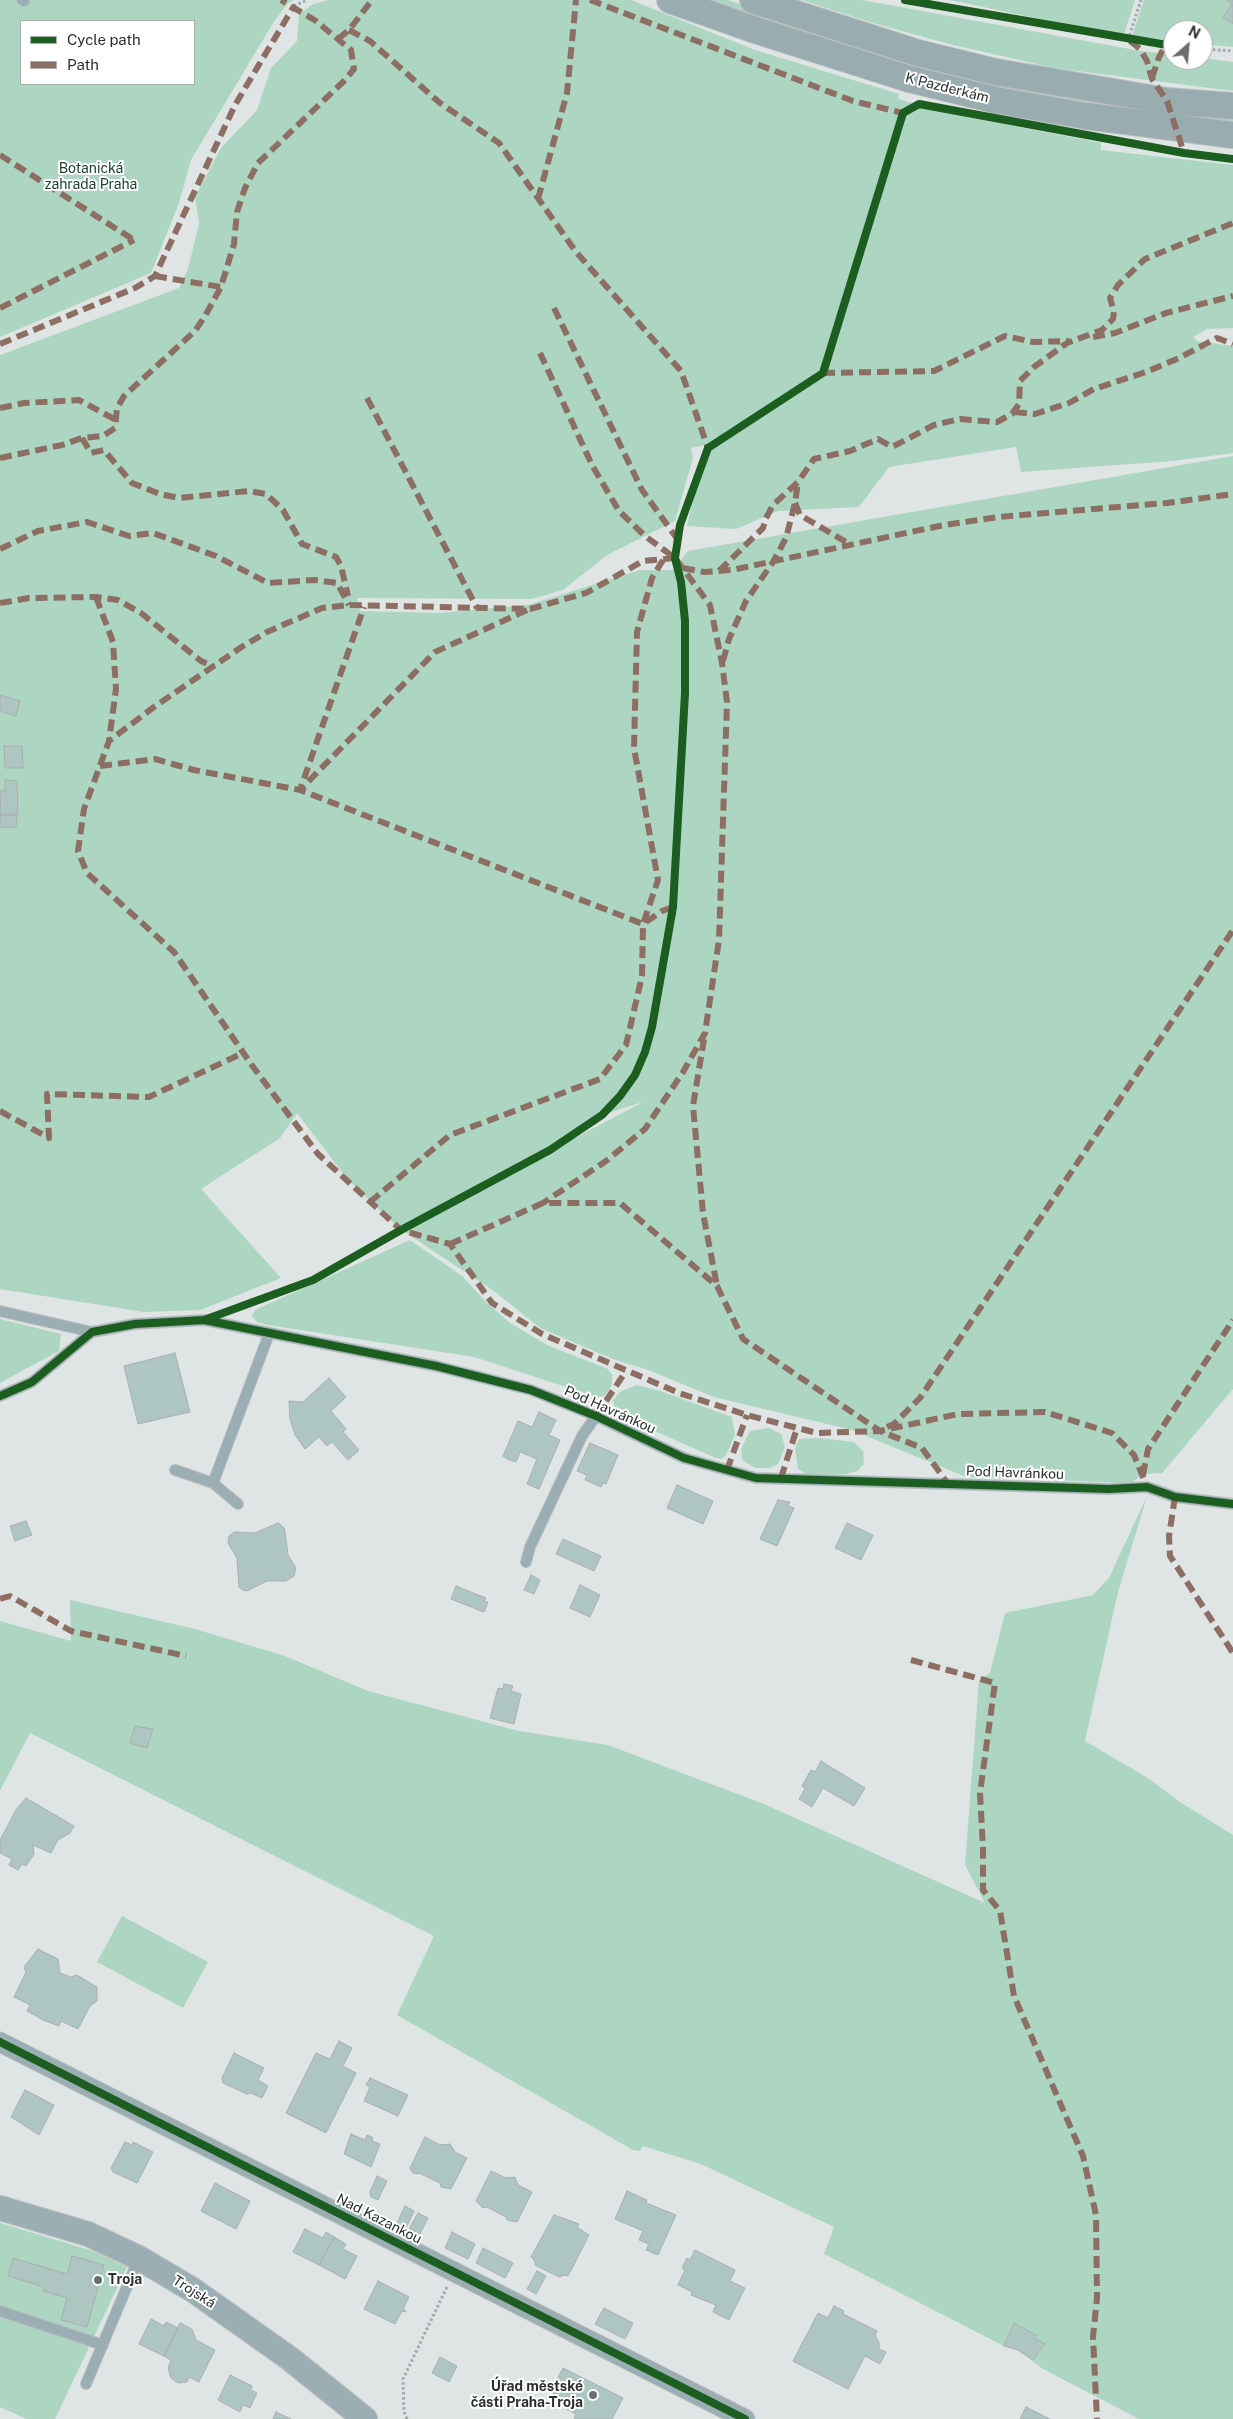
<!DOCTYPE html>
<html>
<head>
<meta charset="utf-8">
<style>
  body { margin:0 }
  #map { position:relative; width:1233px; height:2419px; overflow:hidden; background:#dfe4e4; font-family:"Public Sans",sans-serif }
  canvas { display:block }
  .legend { position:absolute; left:20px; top:20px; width:175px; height:65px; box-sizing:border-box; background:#fff; border:1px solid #abacac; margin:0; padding:6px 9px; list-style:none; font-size:15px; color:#2d2f2f }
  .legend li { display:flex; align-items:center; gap:10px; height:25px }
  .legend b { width:25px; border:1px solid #abacac }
  .north { position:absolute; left:1163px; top:20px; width:50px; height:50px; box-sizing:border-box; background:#fff; border:1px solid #abacac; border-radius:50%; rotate:27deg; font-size:14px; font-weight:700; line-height:20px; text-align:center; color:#2d2f2f }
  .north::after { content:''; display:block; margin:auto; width:18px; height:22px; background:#6b6e6e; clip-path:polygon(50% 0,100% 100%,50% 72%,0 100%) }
</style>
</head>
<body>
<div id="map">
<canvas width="1233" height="2419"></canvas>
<ul class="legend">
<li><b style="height:6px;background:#1b5e20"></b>Cycle path</li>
<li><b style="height:6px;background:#8d6e63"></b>Path</li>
</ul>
<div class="north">N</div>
</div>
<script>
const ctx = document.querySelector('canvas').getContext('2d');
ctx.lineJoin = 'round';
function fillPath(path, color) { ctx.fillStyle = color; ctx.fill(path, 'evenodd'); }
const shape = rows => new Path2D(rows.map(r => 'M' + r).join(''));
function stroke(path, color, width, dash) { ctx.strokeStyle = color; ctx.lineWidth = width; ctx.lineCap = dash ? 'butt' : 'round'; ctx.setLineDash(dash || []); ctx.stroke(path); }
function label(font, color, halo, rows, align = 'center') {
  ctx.font = font + ' "Public Sans",sans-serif'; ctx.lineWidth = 4; ctx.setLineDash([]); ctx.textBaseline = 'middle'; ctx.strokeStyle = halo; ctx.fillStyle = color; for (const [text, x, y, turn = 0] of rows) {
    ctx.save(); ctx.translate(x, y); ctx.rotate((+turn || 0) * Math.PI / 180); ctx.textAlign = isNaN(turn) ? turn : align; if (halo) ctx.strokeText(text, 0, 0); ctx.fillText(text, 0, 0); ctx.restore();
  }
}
const green = shape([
  [0,0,294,0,288,3,273,23,191,160,179,203,151,273,0,337],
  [21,21,194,21,194,84,21,84],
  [328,0,631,0,755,50,899,94,898,99,942,112,1101,143,1101,150,1233,165,1233,328,1207,329,1193,337,1197,341,1233,346,1233,453,1173,461,1021,472,1016,447,889,467,859,507,778,511,736,529,687,526,705,445,691,448,693,458,675,521,607,555,563,590,531,599,357,598,360,611,440,613,528,605,640,570,673,570,688,551,1233,456,1233,1389,1162,1473,1142,1474,1132,1483,966,1477,852,1430,714,1397,648,1370,613,1359,540,1328,494,1291,400,1229,348,1180,297,1113,280,1138,201,1189,281,1278,200,1310,144,1312,0,1289,0,355,179,288,188,269,199,223,195,197,221,148,257,110,271,68,297,41,299,15,311,5],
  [643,1102,556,1148,555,1147,602,1115],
  [705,0,728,0,846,41,1233,116,1233,124,1179,118,999,88,835,46],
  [802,0,862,0,1135,50,1173,55,1173,60,1203,60,1203,58,1233,62,1233,91,1054,68,949,44,873,23],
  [950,0,1135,0,1124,34,1073,26],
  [1144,0,1226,0,1232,4,1223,18,1233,24,1233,47,1203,44,1203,30,1173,30,1173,41,1132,36],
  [410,1240,462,1276,486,1302,510,1323,547,1345,608,1369,612,1375,612,1384,609,1390,604,1396,597,1397,474,1357,268,1325,257,1322,252,1316,255,1310],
  [0,1319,61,1334,59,1351,0,1383],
  [637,1385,660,1391,732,1417,735,1435,726,1455,721,1459,716,1458,659,1433,615,1408,613,1400,621,1391],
  [769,1428,781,1434,785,1447,778,1464,770,1468,755,1468,742,1460,741,1449,750,1431],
  [820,1438,854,1442,863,1451,864,1464,857,1471,846,1474,806,1474,798,1469,795,1449,799,1439],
  [1147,1496,1118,1592,1085,1741,1148,1778,1180,1802,1233,1835,1233,2419,1139,2419,1043,2369,1018,2350,1004,2346,824,2254,834,2227,701,2164,643,2146,640,2151,633,2150,397,2015,434,1936,30,1733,0,1791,0,1621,71,1641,70,1600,195,1629,285,1656,368,1691,519,1731,608,1745,764,1804,985,1903,965,1865,979,1680,990,1673,1005,1613,1093,1595,1109,1578],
  [122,1916,208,1962,183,2008,97,1962],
  [0,2223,93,2251,127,2267,55,2419,27,2419,0,2407]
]);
const building = shape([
  [1226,0,1233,0,1233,24,1223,18,1232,4,1226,0],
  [0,695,20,701,16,716,0,711,0,695],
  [4,746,22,746,23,768,5,768,4,746],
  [5,780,17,781,18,814,0,814,1,790,5,791,5,780],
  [0,815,17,815,16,827,0,827,0,815],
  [175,1353,190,1412,138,1424,124,1366,175,1353],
  [329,1378,346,1397,331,1411,346,1429,343,1432,359,1450,348,1460,332,1442,327,1446,319,1437,305,1449,295,1435,290,1419,289,1401,303,1402,329,1378],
  [539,1412,556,1420,549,1435,560,1440,539,1489,527,1484,537,1459,520,1452,516,1462,507,1459,503,1456,518,1421,532,1427,539,1412],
  [590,1443,618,1455,606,1484,603,1483,601,1487,585,1480,587,1475,577,1471,590,1443],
  [677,1485,713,1501,703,1524,667,1508,677,1485],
  [778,1500,790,1502,788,1506,794,1508,777,1546,760,1539,778,1500],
  [26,1521,32,1535,15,1541,10,1526,26,1521],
  [278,1523,284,1528,285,1532,288,1555,296,1568,294,1576,286,1581,267,1581,247,1591,243,1590,239,1587,237,1558,228,1543,229,1536,234,1532,255,1533,278,1523],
  [847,1523,873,1535,861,1560,835,1548,847,1523],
  [563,1539,601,1556,594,1571,556,1554,563,1539],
  [531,1575,540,1580,534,1594,524,1590,531,1575],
  [580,1585,600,1595,590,1617,570,1608,580,1585],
  [456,1586,486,1598,484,1601,488,1602,484,1612,451,1599,456,1586],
  [504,1684,513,1686,511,1691,521,1694,514,1724,490,1718,498,1688,503,1689,504,1684],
  [135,1726,153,1729,147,1748,130,1743,135,1726],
  [821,1761,865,1788,854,1806,823,1788,812,1807,799,1799,805,1789,802,1786,811,1770,815,1772,821,1761],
  [26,1798,74,1826,70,1833,58,1840,51,1853,33,1845,34,1854,26,1866,22,1864,18,1870,9,1865,12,1859,0,1853,0,1840,16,1810,26,1798],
  [38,1949,58,1959,60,1973,71,1977,77,1975,97,1987,97,2001,90,2006,78,2029,61,2021,59,2026,43,2020,27,2011,30,2005,14,1997,26,1972,24,1967,38,1949],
  [339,2041,352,2048,343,2066,356,2073,326,2133,286,2113,316,2053,330,2059,339,2041],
  [234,2053,264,2068,258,2080,268,2086,262,2098,251,2093,247,2094,223,2083,222,2078,234,2053],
  [370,2078,408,2095,398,2116,364,2101,370,2087,366,2085,370,2078],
  [25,2090,54,2105,39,2135,11,2117,25,2090],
  [351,2134,365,2140,367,2135,373,2138,372,2141,380,2144,371,2167,344,2154,351,2134],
  [425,2137,440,2145,450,2144,455,2152,467,2158,451,2189,441,2187,440,2183,421,2174,413,2173,410,2168,425,2137],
  [125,2142,132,2145,133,2142,153,2152,137,2183,113,2172,111,2168,125,2142],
  [491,2171,506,2178,515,2177,518,2185,532,2192,517,2222,507,2220,506,2217,487,2207,483,2208,476,2201,491,2171],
  [377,2176,387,2181,378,2200,371,2197,370,2192,377,2176],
  [215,2183,250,2201,236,2229,201,2211,215,2183],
  [627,2191,647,2200,646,2203,676,2215,658,2255,646,2250,649,2244,639,2240,643,2231,615,2219,627,2191],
  [405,2206,414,2211,406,2228,397,2223,405,2206],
  [418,2213,428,2218,420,2234,409,2229,418,2213],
  [554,2215,579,2224,577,2227,589,2235,568,2276,564,2275,559,2277,535,2265,535,2261,531,2257,554,2215],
  [305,2229,323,2238,326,2232,334,2237,319,2265,293,2252,305,2229],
  [452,2232,475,2244,468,2259,445,2248,452,2232],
  [334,2237,346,2244,343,2249,357,2256,345,2279,319,2265,334,2237],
  [483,2248,513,2263,505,2278,476,2263,483,2248],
  [695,2250,735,2270,730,2281,745,2288,729,2320,713,2312,716,2305,691,2295,692,2292,678,2285,685,2270,682,2268,687,2258,690,2260,695,2250],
  [72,2256,104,2265,87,2327,61,2320,67,2298,43,2291,44,2287,8,2276,13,2258,67,2274,72,2256],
  [537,2271,546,2276,536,2294,527,2289,537,2271],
  [378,2281,409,2297,403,2309,406,2311,405,2312,402,2311,395,2324,364,2309,378,2281],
  [834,2306,844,2311,843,2314,877,2331,875,2336,879,2342,879,2349,886,2352,880,2364,865,2356,848,2389,793,2361,818,2313,828,2318,834,2306],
  [604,2308,633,2323,625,2339,595,2324,604,2308],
  [151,2319,164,2326,166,2322,178,2328,164,2356,139,2344,151,2319],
  [180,2323,192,2329,196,2340,215,2350,199,2382,189,2377,187,2382,178,2383,171,2378,168,2368,171,2360,164,2356,180,2323],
  [1014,2323,1036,2335,1034,2338,1045,2344,1033,2360,1018,2350,1004,2346,1014,2323],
  [440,2357,457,2366,449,2382,432,2373,440,2357],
  [563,2368,623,2398,612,2419,574,2419,576,2414,550,2400,557,2386,554,2385,563,2368],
  [230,2375,252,2386,251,2390,257,2393,250,2408,243,2405,240,2412,218,2400,230,2375],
  [1026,2407,1050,2419,1020,2419,1026,2407],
  [276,2412,291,2419,273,2419,276,2412]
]);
const path = shape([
  [905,0,1173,46],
  [294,6,307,0],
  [1128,40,1141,0],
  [1203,49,1233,51],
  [407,2419,404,2412,403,2379,447,2287]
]);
const service = shape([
  [22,0,24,1],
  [0,1311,92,1332,135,1324,204,1320,436,1366,531,1390,596,1416,684,1458,756,1478,1109,1489,1147,1487,1175,1497,1233,1504],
  [0,1396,32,1382,92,1332],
  [175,1470,213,1483,238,1504],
  [213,1483,269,1334],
  [526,1562,530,1547,582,1436,596,1416],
  [0,2311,103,2345],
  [86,2384,139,2258]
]);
const minor = shape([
  [0,2042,745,2419]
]);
const tertiary = shape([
  [0,2208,88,2234,139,2258,193,2290,289,2358,365,2419]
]);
const secondary = shape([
  [670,0,758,31,909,79,995,100,1086,116,1233,135],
  [753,0,918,53,996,72,1167,101,1233,106]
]);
const quiet = shape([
  [590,0,853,101,903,113],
  [349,30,370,41,440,103,499,143,576,252,681,371,708,448],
  [338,39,349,30,372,0],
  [1130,41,1140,49,1147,61,1152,79,1167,101,1184,153],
  [1152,78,1159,57,1165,46],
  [0,155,134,240],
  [538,199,567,93,576,0],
  [155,276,221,287],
  [0,308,134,240],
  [554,308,642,490,678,540],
  [1093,337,1115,333,1166,313,1233,296],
  [0,344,135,288,155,276,235,105,294,6],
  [540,353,593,467,619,511,645,536,675,558,710,605,722,663,727,702,719,940,705,1033,683,1072,645,1129,606,1161,543,1203],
  [823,373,934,371,1005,336,1033,342,1069,341],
  [367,398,477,608],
  [0,408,24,403,79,400,116,420],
  [1015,412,1035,414,1069,403,1094,389,1146,372,1179,358,1217,338,1233,344],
  [82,438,91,453,104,450,132,483,160,494,179,498,249,491,266,494,283,510,302,544,336,557,341,566,348,596],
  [0,458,62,445,82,438,103,436,115,428,117,408,124,396,195,331,205,316,221,287,234,244,237,212,245,188,258,163,343,82,354,69,351,50,316,21,281,0],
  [795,503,800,515,851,545],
  [0,549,38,531,87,522,129,536,153,533,216,556,268,583,315,580,337,583,349,605],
  [675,558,643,561,586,593,530,609,349,605,322,608,267,632,240,648,154,707,109,741,84,809,78,851,87,873,174,952,251,1064,318,1154,401,1230,450,1244,492,1303,542,1334,679,1393,747,1415,817,1433,880,1431,958,1414,1045,1412,1112,1433,1134,1455,1147,1487],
  [683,568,704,572,732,570,944,525,999,517,1167,503,1233,494],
  [719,571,763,528,766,518,773,505,798,482,814,459,850,451,878,439,892,447,934,425,960,419,997,422,1012,414,1019,404,1020,381,1034,367,1067,343,1102,330,1113,319,1114,312,1110,298,1118,285,1145,259,1233,223],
  [96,597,113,642,116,689,109,741],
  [0,603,29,598,96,597,118,600,141,613,201,661,214,667],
  [527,610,435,652,300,790,643,924,662,911,673,907],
  [723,661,729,639,746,601,773,562,786,538,795,503,798,482],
  [100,766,155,759,194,770,300,790,364,607],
  [704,1039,693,1106,703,1213,717,1286],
  [0,1111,49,1138,47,1094,149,1097,243,1053],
  [370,1202,450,1135,600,1079,626,1045,642,976,643,924,658,880,634,748,637,632,652,578,663,560],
  [450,1244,543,1203,620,1203,717,1286,743,1339,880,1431,922,1448,948,1484],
  [596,1416,626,1371],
  [887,1427,894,1424,920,1398,1233,930],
  [727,1470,747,1415],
  [1143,1475,1148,1449,1233,1320],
  [781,1478,797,1428],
  [1175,1497,1169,1536,1170,1556,1233,1653],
  [0,1599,10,1596,71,1631,186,1656],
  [911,1660,995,1683,980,1793,983,1848,983,1890,1000,1911,1014,1996,1083,2156,1096,2215,1097,2298,1093,2337,1097,2419]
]);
const cycleway = shape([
  [905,0,1173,46],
  [204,1320,313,1280,401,1230,550,1150,602,1115,620,1096,635,1075,645,1052,652,1027,673,907,685,693,685,621,681,582,675,558,680,525,708,448,823,373,903,113,919,104,1184,153,1233,159],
  [0,1396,32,1382,92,1332,135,1324,204,1320,436,1366,531,1390,596,1416,684,1458,756,1478,1109,1489,1147,1487,1175,1497,1233,1504],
  [0,2042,745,2419]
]);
const markers = [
  [98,2280,5,"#6b6e6e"],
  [593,2395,5,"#6b6e6e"]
];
const streetNames = [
  ["K Pazderkám",947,88,14],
  ["Pod Havránkou",610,1410,24],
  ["Pod Havránkou",1015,1473,2],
  ["Nad Kazankou",379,2219,27],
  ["Trojská",194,2292,33]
];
const parkNames = [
  ["Botanická",91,169],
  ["zahrada Praha",91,185]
];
const poiNames = [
  ["Troja",108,2280],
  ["Úřad městské",583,2387,"right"],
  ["části Praha-Troja",583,2403,"right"]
];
fillPath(green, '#add6c2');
fillPath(building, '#aec6c2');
stroke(building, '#abaeae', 1);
stroke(service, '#bcbfbf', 12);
stroke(minor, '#bcbfbf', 21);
stroke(tertiary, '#bcbfbf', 26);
stroke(secondary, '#bcbfbf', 28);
stroke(path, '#9eaaad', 3, [2.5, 2.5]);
stroke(service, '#9baeb4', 10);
stroke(minor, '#9baeb4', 19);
stroke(tertiary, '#9baeb4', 24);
stroke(secondary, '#99adb1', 26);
stroke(quiet, '#8d6e63', 6, [12, 6]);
stroke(cycleway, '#1b5e20', 8);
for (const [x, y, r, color] of markers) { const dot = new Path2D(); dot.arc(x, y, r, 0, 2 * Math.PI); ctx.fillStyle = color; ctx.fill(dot); stroke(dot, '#fff', 2); }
label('14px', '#2d2f2f', '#fff', streetNames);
label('14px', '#1b4330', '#fff', parkNames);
label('bold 14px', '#2d2f2f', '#fff', poiNames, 'left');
</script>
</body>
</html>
